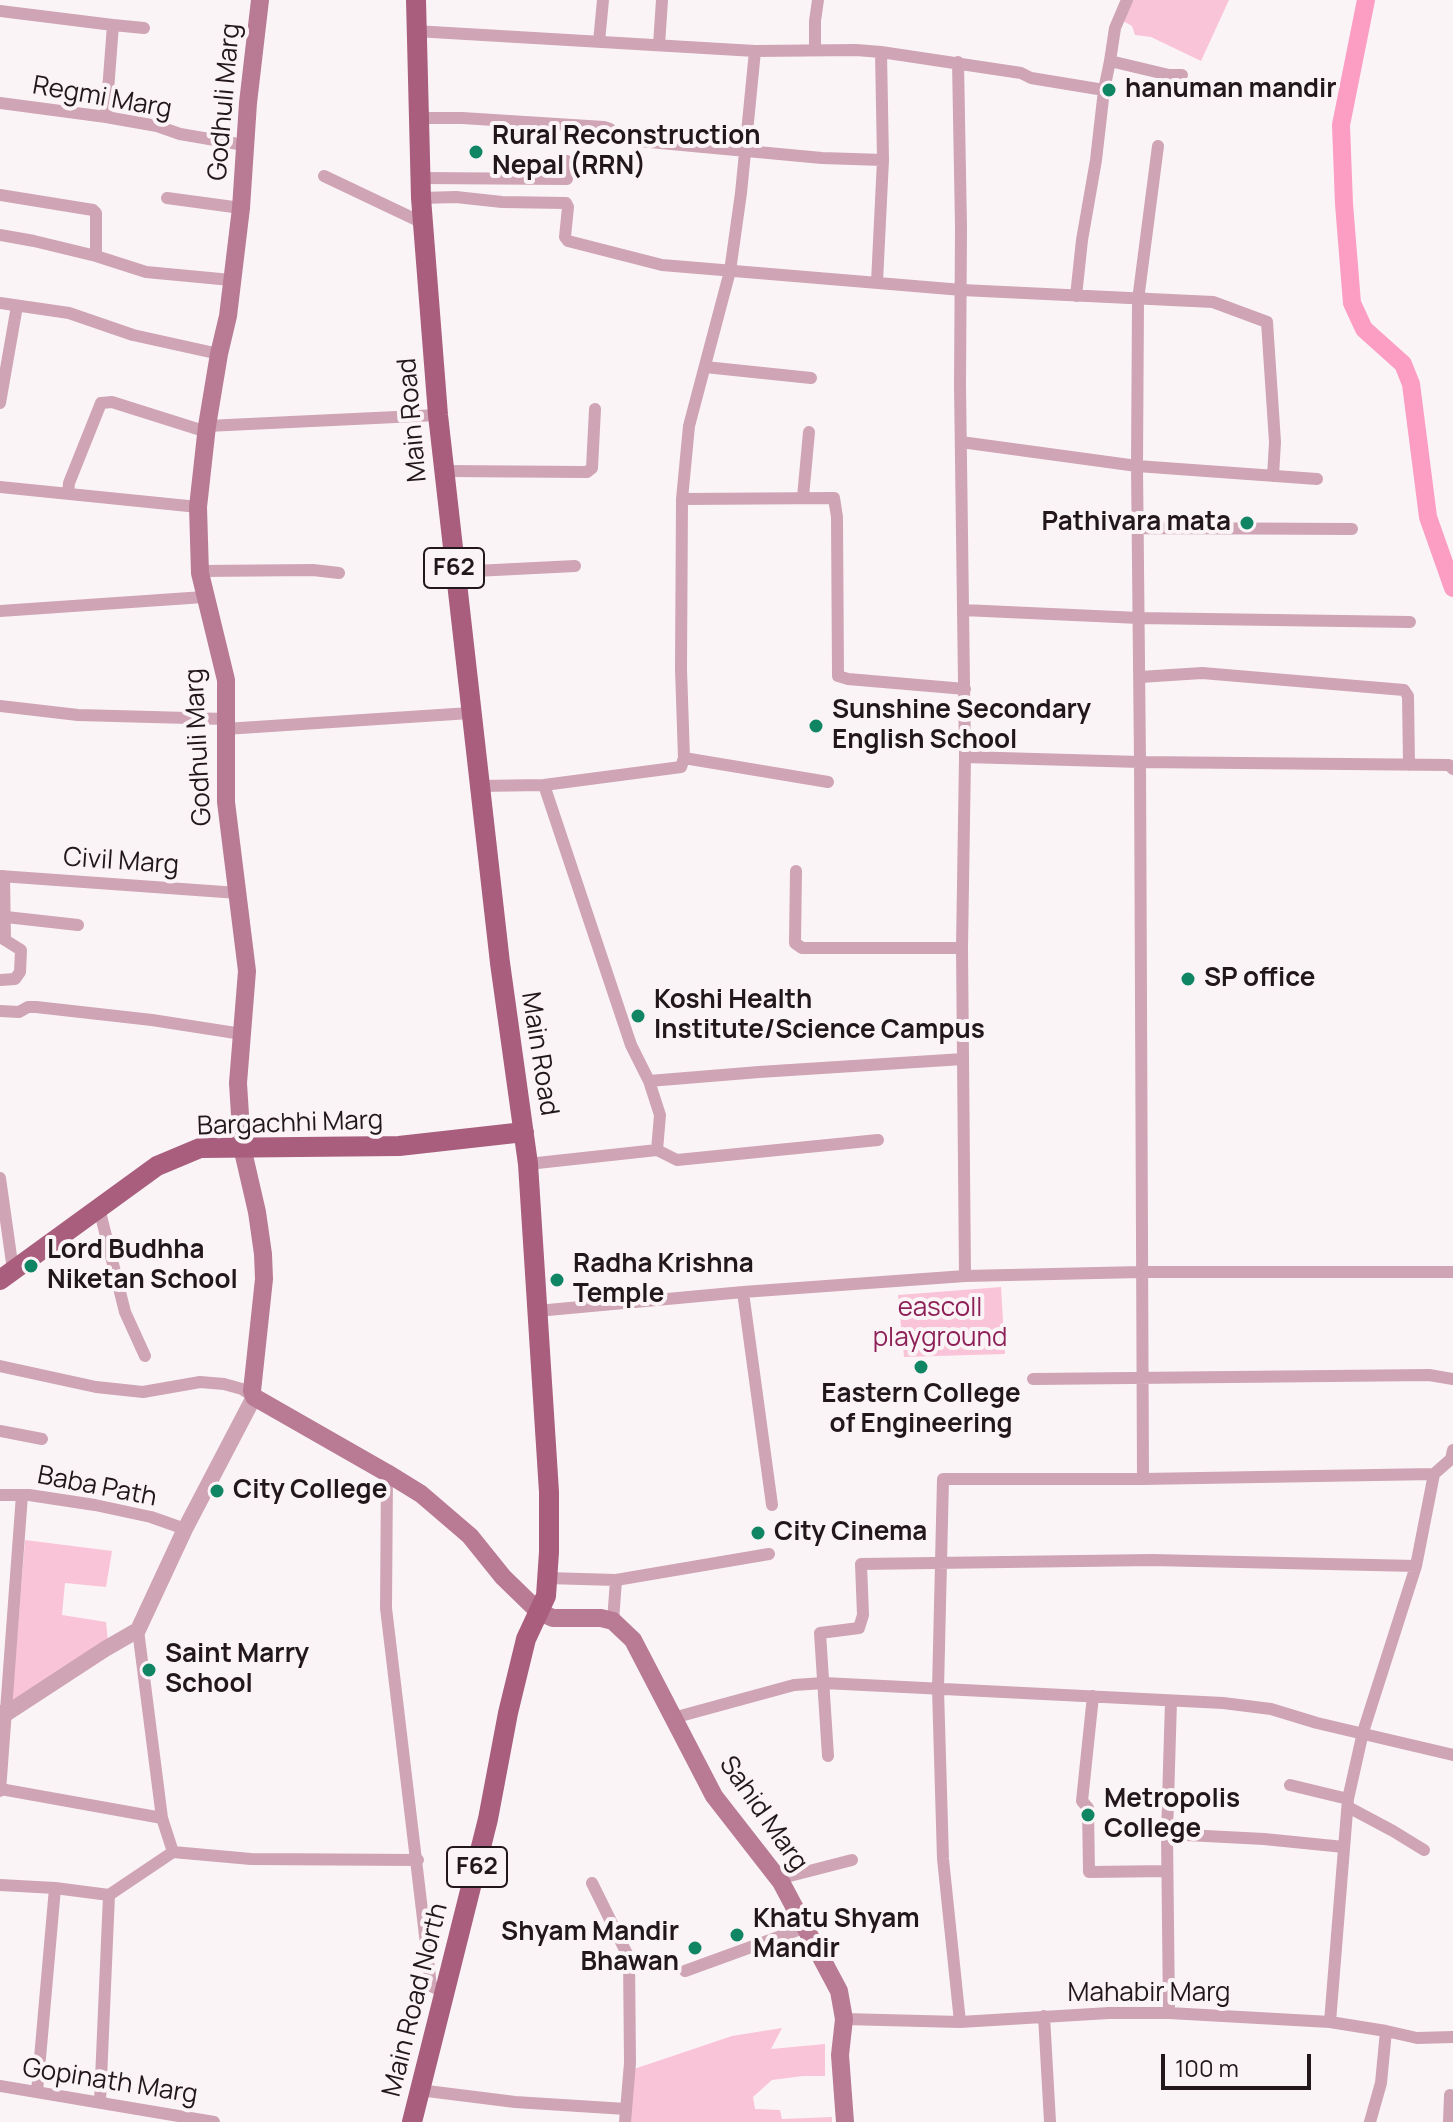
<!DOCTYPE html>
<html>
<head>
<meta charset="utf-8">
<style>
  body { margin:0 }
  #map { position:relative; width:1453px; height:2122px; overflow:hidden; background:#fbf4f7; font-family:Manrope,sans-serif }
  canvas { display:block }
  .scale { position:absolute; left:1161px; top:2054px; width:150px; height:36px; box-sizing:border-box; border:4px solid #22171b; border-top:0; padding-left:10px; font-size:24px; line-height:28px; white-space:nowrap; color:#22171b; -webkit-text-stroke:6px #fbf4f7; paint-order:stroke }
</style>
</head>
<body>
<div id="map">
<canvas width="1453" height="2122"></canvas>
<div class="scale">100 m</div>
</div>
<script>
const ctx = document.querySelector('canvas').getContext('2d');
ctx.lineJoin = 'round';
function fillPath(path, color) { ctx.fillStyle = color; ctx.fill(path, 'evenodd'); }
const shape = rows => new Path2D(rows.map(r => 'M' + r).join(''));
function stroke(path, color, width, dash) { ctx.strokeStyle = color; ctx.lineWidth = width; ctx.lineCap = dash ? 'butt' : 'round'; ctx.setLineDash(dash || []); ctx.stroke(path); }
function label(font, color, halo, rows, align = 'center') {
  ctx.font = font + ' Manrope,sans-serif'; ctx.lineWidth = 8; ctx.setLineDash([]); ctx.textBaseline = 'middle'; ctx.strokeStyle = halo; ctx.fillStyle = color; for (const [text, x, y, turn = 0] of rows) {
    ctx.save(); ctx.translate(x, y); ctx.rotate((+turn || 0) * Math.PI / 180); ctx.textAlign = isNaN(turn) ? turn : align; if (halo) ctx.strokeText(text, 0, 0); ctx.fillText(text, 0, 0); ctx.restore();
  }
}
const green = shape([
  [1129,0,1229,0,1201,61,1151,37,1135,35,1132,26,1121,20],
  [1001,1287,1005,1354,904,1357,898,1295],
  [25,1540,112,1551,106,1587,65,1583,62,1615,106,1622,108,1641,12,1701],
  [782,2028,771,2049,825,2044,825,2076,803,2076,772,2080,753,2097,755,2109,780,2110,782,2119,832,2117,832,2122,629,2122,634,2069,732,2036]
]);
const river = shape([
  [1366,0,1341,125,1344,204,1352,303,1364,329,1403,364,1411,384,1428,517,1453,588]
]);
const minor = shape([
  [0,11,113,25,106,117],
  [113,25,144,28],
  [415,31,755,51,856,50,881,52,1021,73,1031,78,1104,90,1110,61,1169,75,1182,75],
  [599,42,603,0],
  [659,45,662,0],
  [815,50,815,21,818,0],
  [1110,61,1115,28,1127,0],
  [958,62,961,227,960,385,965,757,962,948,965,1276],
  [0,103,106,117,157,126,180,134,244,145],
  [418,118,462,118,604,127,610,129,617,137,628,140,822,158,883,160],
  [324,176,423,223],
  [421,178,567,179,567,161],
  [0,195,93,210,96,213,96,256],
  [167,198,241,208],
  [421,198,456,197,502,202,566,203,568,207,565,237,568,241,662,265,962,290,1213,302,1267,322,1275,442,1273,476],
  [0,235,34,241,96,256,146,272,231,280],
  [877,282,883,160,881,52],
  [1076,296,1082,240,1096,160,1104,90],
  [0,303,69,313,133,335,219,354],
  [705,367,811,378],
  [0,403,17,306],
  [207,426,438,415],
  [961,442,1137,466,1317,479],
  [444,471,587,472,592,468,595,409],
  [0,487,198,507],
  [68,494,69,483,101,403,112,402,207,432],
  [803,497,809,432],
  [682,499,834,498,837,517,838,676,848,679,965,689],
  [1138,528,1352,529],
  [200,571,313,570,339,573],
  [455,572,575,566],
  [963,610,1139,618,1410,622],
  [0,611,204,597],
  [1140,677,1202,673,1404,690,1408,696,1409,765],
  [0,706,78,715,225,719],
  [225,729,470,713],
  [965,757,1140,762,1449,765,1453,769],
  [684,758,828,782],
  [544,785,631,1045,649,1081,660,1115,657,1150],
  [478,786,544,785,681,767,684,758,681,669,682,499,689,426,730,271,741,193,755,51],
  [796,871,795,943,802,948,962,948],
  [0,876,238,893],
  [6,917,78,925],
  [0,980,15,979,20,972,21,950,5,940,4,876],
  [0,1011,19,1012,28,1007,36,1007,152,1020,242,1034],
  [649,1081,759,1072,963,1059],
  [528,1164,657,1150,677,1160,878,1140],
  [0,1178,13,1270],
  [99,1208,125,1312,145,1356],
  [743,1292,772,1505],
  [537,1311,743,1292,965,1276,1141,1272,1453,1272],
  [0,1366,96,1387,143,1392,200,1382,224,1384,242,1389,254,1397],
  [1033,1379,1429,1375,1453,1379],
  [0,1431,42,1439],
  [387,1473,386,1608,431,1986,446,1993],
  [1143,1479,1140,762,1137,466,1138,300,1158,146],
  [0,1495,29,1495,95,1505,151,1517,185,1529],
  [547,1578,616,1580],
  [613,1621,616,1580,769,1554],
  [138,1630,162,1818,173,1852,251,1859,418,1860],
  [1093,1696,1082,1801,1088,1808,1089,1872,1167,1871],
  [673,1718,794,1685,824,1683,1223,1703,1271,1709,1317,1723,1453,1755],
  [828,1756,820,1633,859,1628,863,1615,861,1564,1152,1560,1416,1566],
  [1290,1785,1348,1799],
  [0,1789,162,1818],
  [0,1791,22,1495],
  [1348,1807,1393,1831,1424,1850],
  [1167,1834,1264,1839,1344,1847],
  [778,1879,852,1860],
  [592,1883,629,1958,630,2063,625,2122],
  [0,1885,55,1888,109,1895,173,1852],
  [685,1971,806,1927],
  [1169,2013,1167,1834,1171,1701],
  [1044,2016,1050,2122],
  [844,2019,960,2022,1109,2013,1169,2013,1330,2022,1386,2031,1417,2038,1453,2037],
  [960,2022,943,1859,938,1689,943,1479,1143,1479,1434,1474],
  [1330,2022,1348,1799,1363,1732,1416,1566,1434,1474,1451,1459,1453,1450],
  [0,2086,214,2122],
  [419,2090,515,2102,626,2109],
  [37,2092,55,1888],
  [100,2102,109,1895],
  [1370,2122,1381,2083,1386,2031],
  [1449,2122,1450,2095]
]);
const tertiary = shape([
  [0,1713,7,1713,105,1649,138,1630,185,1529,254,1397]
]);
const secondary = shape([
  [260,0,248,103,241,208,228,316,219,354,207,426,198,507,200,573,226,680,226,802,247,971,238,1083,242,1147,257,1212,263,1254,264,1279,252,1391,254,1397,387,1473,421,1494,470,1536,503,1577,539,1612,553,1618,601,1618,613,1621,633,1640,714,1796,781,1882,839,1991,844,2019,840,2055,845,2122]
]);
const primary = shape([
  [0,1280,157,1166,200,1148,399,1146,524,1132],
  [412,2122,488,1819,508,1713,526,1639,546,1596,549,1552,549,1492,528,1164,500,963,438,415,421,198,416,0]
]);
const markers = [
  [1109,90,8,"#108564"],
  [476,152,8,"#108564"],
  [1247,523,8,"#108564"],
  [816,726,8,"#108564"],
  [1188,979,8,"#108564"],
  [638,1016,8,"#108564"],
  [31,1266,8,"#108564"],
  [557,1280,8,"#108564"],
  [921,1367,8,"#108564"],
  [217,1491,8,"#108564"],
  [758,1533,8,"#108564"],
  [149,1670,8,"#108564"],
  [1088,1815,8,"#108564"],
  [737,1935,8,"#108564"],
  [695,1948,8,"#108564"]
];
const shields = [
  [454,568,60],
  [477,1867,60]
];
const shieldNames = [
  ["F62",454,568],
  ["F62",477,1867]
];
const poiNames = [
  ["hanuman mandir",1125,90],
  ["Rural Reconstruction",492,137],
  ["Nepal (RRN)",492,167],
  ["Pathivara mata",1231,523,"right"],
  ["Sunshine Secondary",832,711],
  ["English School",832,741],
  ["SP office",1204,979],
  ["Koshi Health",654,1001],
  ["Institute/Science Campus",654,1031],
  ["Lord Budhha",47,1251],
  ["Niketan School",47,1281],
  ["Radha Krishna",573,1265],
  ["Temple",573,1295],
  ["Eastern College",921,1395,"center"],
  ["of Engineering",921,1425,"center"],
  ["City College",233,1491],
  ["City Cinema",774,1533],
  ["Saint Marry",165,1655],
  ["School",165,1685],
  ["Metropolis",1104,1800],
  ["College",1104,1830],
  ["Khatu Shyam",753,1920],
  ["Mandir",753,1950],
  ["Shyam Mandir",679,1933,"right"],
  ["Bhawan",679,1963,"right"]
];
const streetNames = [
  ["Regmi Marg",102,98,10],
  ["Godhuli Marg",225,102,-85],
  ["Main Road",413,420,-95],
  ["Godhuli Marg",199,747,-93],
  ["Civil Marg",121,862,4],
  ["Main Road",539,1054,81],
  ["Bargachhi Marg",290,1124,-2],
  ["Baba Path",97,1487,11],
  ["Sahid Marg",763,1814,55],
  ["Mahabir Marg",1149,1994],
  ["Main Road North",416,2000,-76],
  ["Gopinath Marg",110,2082,9]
];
const parkNames = [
  ["eascoll",940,1309],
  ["playground",940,1339]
];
fillPath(green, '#fac4d8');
stroke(river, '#fc9dc3', 18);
stroke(minor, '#cfa4b4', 12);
stroke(tertiary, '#cfa4b4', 16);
stroke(secondary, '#b97b93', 18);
stroke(primary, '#a85e7c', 20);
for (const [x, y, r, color] of markers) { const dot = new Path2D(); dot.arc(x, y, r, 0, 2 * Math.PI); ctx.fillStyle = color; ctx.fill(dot); stroke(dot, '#fbf4f7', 3); }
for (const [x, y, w] of shields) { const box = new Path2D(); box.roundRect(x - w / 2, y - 20, w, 40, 6); ctx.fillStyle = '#fbf4f7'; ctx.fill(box); stroke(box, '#22171b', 2); }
label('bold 24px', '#22171b', null, shieldNames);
label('bold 26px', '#22171b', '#fbf4f7', poiNames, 'left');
label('26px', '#22171b', '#fbf4f7', streetNames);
label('26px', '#8d2157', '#fbf4f7', parkNames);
</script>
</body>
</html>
